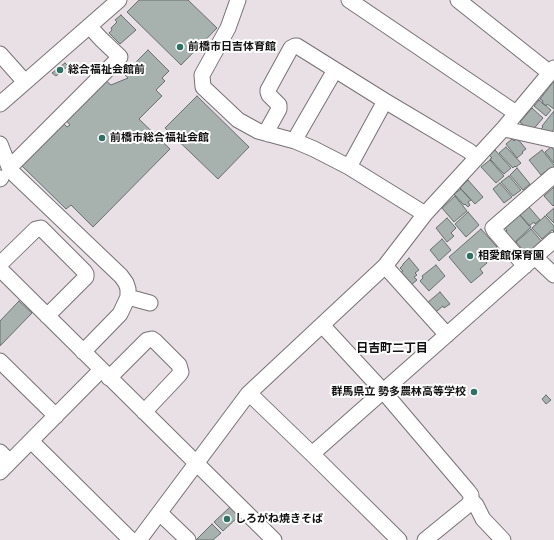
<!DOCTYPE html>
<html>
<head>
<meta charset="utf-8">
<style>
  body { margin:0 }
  canvas { display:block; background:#e8e0e5 }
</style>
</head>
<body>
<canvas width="554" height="540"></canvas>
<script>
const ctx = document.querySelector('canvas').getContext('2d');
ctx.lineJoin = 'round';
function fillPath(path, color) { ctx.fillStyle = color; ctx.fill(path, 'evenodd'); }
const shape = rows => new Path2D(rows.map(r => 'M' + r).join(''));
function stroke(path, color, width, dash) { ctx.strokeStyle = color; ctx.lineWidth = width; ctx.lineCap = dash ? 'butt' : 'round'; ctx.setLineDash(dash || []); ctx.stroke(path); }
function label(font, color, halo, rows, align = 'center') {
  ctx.font = font + ' "Open Sans","Noto Sans JP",sans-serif'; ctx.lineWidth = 4; ctx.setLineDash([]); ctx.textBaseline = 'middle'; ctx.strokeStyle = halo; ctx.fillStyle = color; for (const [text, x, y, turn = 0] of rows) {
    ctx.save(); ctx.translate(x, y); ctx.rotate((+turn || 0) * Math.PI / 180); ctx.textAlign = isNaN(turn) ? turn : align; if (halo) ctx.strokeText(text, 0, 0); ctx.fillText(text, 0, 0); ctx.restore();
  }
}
const building = shape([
  [139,0,188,0,217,28,181,65,127,12,139,0],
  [121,15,136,30,120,44,109,33,112,30,111,28,117,22,115,20,121,15],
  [148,50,169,71,162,78,165,81,156,90,162,96,139,119,170,149,93,227,71,205,66,209,20,164,62,122,67,127,70,125,65,119,104,79,111,85,128,78,124,74,148,50],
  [65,63,68,66,56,76,52,73,65,63],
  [554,81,554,109,547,104,546,106,542,103,543,101,540,99,554,81],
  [197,96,249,147,218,179,165,128,197,96],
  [539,100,551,110,546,116,534,106,539,100],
  [532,108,543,118,531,132,520,122,532,108],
  [554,111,554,129,549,135,541,129,543,127,542,126,554,111],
  [517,138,526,149,522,152,523,153,517,158,506,144,512,139,514,141,517,138],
  [506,147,521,163,516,167,515,166,513,168,499,153,506,147],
  [551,147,554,150,554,163,545,152,551,147],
  [495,150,511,168,504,174,490,159,492,158,489,155,495,150],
  [542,150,554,165,554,168,551,171,549,169,541,175,529,160,542,150],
  [490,160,504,176,496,183,481,167,490,160],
  [517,168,530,184,523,190,510,175,517,168],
  [509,176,521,190,513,196,501,182,509,176],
  [468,180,483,197,475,204,460,188,468,180],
  [500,183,512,197,504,203,493,189,500,183],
  [554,187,554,205,553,206,544,196,554,187],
  [461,189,471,200,468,202,470,205,468,207,465,204,464,205,454,194,461,189],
  [455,196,467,211,454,222,442,208,455,196],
  [529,207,540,220,535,224,534,222,529,226,520,215,529,207],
  [554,208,554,223,546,215,554,208],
  [468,212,479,225,466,237,455,224,468,212],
  [520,215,531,227,512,245,503,235,507,232,506,231,507,230,505,228,520,215],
  [545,216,554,226,554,234,553,232,554,231,552,230,542,239,532,228,545,216],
  [447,218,456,228,451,233,454,236,447,242,436,228,447,218],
  [481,229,497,247,484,259,487,263,480,269,483,273,471,283,449,257,481,229],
  [531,229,543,243,528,256,516,242,531,229],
  [442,239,451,250,439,261,430,250,442,239],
  [409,258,419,270,415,273,417,275,414,277,417,280,411,285,400,273,403,271,400,268,403,265,403,264,409,258],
  [436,265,445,276,429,291,420,281,423,278,422,276,436,265],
  [440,292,450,304,444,308,443,306,437,311,434,311,427,303,440,292],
  [19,301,32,313,0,346,0,321,19,301],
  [546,395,551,400,546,404,542,399,546,395],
  [230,507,239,516,223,531,214,522,230,507],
  [212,524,221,533,213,540,196,540,212,524]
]);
const minor = shape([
  [238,0,228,28,202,75,203,87,238,120,258,131,295,141,314,149,349,167,425,214],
  [349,0,516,113],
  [458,0,550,73],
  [0,54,25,82],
  [0,104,119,0],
  [504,128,509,130,554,140],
  [268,134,269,127,279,109,279,105,269,95,268,92,268,90,291,48,295,46,297,46,385,101,469,151,476,157],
  [295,141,298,134,335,70],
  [0,144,9,167,12,172,121,276,126,283,128,289,128,297,120,314,83,352],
  [9,167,15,162,120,57,101,39,89,26],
  [349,167,385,101],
  [0,179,1,178],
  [535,257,554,275],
  [0,264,36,229,41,228,84,271,86,274,86,277,47,316],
  [385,266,447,335],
  [525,266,494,230,493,228,554,175],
  [0,269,274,540],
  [128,297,150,303],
  [322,325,383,391,468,491,471,495,471,500,468,505,425,540],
  [0,361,56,416],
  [109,378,147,340,152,339,155,341,179,365,181,372,179,375,144,412],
  [248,394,254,398,312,454,399,540],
  [31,441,131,540],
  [0,452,10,462],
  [312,454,554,240],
  [0,472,101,370],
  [471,500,476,505,483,519,503,540],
  [159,513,164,517,188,540],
  [139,540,248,394,385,266,425,214,504,128,554,68]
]);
const markers = [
  [180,47,4,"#2f7265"],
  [60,70,4,"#2f7265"],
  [102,138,4,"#2f7265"],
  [470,256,4,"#2f7265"],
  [474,392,4,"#2f7265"],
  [227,519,4,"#2f7265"]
];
const poiNames = [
  ["前橋市日吉体育館",188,47],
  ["総合福祉会館前",68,70],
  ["前橋市総合福祉会館",110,138],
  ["相愛館保育園",478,256],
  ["群馬県立 勢多農林高等学校",466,392,"right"],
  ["しろがね焼きそば",235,519]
];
const neighbourhoodNames = [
  ["日吉町二丁目",392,349]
];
fillPath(building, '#a7b1ae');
stroke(building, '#67706e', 1);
stroke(minor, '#787176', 17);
stroke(minor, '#fff', 15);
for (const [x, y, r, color] of markers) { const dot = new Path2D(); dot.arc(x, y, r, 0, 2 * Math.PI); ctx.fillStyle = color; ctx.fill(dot); stroke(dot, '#fff', 1.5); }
label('bold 11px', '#121011', '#fff', poiNames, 'left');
label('bold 12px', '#121011', '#fff', neighbourhoodNames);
</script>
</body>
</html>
